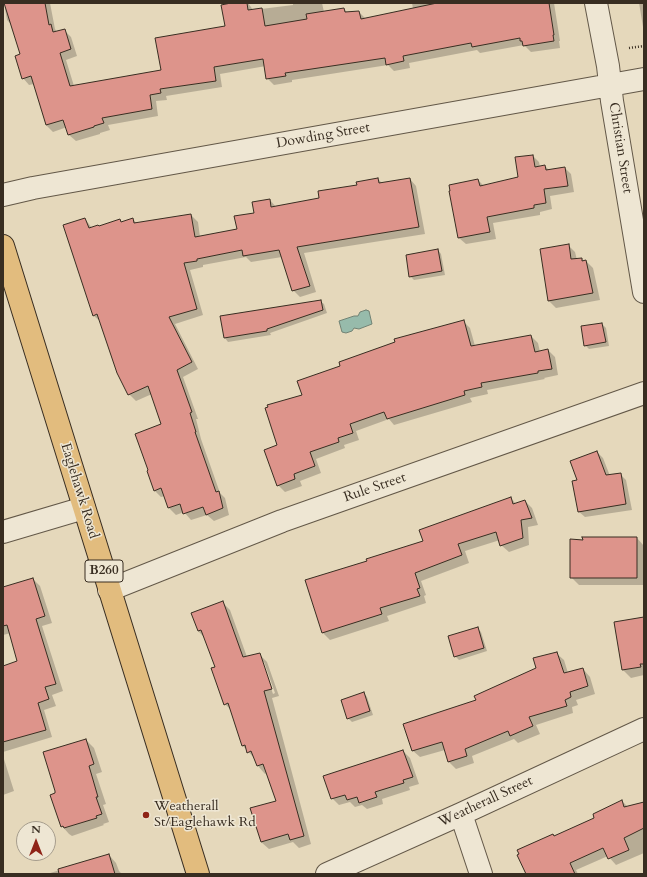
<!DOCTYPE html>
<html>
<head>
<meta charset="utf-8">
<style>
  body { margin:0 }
  #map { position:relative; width:647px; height:877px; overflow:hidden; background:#e5d8bb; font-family:Cardo,serif }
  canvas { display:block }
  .frame { position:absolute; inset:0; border:4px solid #382d21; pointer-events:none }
  .north { position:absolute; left:16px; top:821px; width:40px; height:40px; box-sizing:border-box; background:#eee6d3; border:1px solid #a59c8c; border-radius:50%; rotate:0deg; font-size:11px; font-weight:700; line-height:16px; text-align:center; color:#382d21 }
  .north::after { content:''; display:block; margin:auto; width:14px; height:18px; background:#8f2418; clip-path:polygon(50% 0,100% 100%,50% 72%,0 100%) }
</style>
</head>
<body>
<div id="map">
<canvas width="647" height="877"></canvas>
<div class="frame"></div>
<div class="north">N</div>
</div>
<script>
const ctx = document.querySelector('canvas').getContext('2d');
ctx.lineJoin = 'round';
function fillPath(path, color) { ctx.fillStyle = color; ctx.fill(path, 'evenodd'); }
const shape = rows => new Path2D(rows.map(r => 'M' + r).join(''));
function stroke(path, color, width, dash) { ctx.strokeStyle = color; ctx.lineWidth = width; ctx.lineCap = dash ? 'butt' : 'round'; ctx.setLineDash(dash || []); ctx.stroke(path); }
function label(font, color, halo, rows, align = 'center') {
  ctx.font = font + ' Cardo,serif'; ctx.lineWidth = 3; ctx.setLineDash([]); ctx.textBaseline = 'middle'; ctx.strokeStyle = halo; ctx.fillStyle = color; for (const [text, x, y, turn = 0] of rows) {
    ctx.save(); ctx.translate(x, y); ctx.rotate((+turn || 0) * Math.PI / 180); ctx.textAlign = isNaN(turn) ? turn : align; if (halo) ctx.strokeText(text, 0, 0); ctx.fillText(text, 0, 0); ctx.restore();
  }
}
const water = shape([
  [366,310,369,311,372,324,359,329,354,328,352,331,346,333,342,332,339,321,354,316,358,316,360,312,366,310]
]);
const shadow = shape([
  [4,3,50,3,55,29,57,32,64,30,71,37,77,56,66,60,74,86,162,71,226,27,238,3,248,3,253,10,293,5,293,3,322,3,324,12,344,9,348,13,359,12,366,19,413,9,412,3,554,3,560,41,559,41,560,48,531,52,524,45,480,53,477,50,409,63,410,68,394,71,388,65,292,80,292,82,274,85,267,78,266,66,220,74,222,87,166,96,167,100,156,101,158,116,108,125,110,130,100,133,100,134,76,141,69,135,67,127,53,132,46,125,34,84,29,85,23,78,21,55,12,25,7,20],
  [639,3,644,3,644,28,643,27],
  [533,156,539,162,540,167,545,166,549,170,565,168,571,174,574,192,550,196,552,209,540,212,540,215,493,223,496,239,466,244,459,238,450,192,478,180,484,186,519,178],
  [378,179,383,184,410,179,416,186,425,234,304,253,316,292,300,297,293,290,282,257,251,262,246,257,203,265,203,267,190,270,203,315,175,324,198,369,183,377,198,419,196,419,201,439,220,493,225,498,229,515,214,521,207,515,191,520,184,512,176,515,169,508,165,496,161,497,154,490,162,425,152,394,136,401,129,394,101,322,94,316,64,226,85,219,92,228,99,227,120,221,122,223,133,219,137,224,191,215,198,222,200,237,238,230,270,200,276,207,320,199],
  [568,245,575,252,577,260,582,259,584,261,586,261,593,268,600,300,556,308,549,301],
  [438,250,441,254,445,275,414,280,410,276],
  [320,301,324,304,327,313,270,333,271,335,228,342,225,338],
  [464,322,470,328,475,346,531,336,538,343,540,352,548,350,555,357,558,375,544,378,545,379,487,390,488,394,470,398,472,402,394,425,389,419,356,431,359,440,344,445,345,448,316,459,321,473,300,481,302,486,285,492,278,485,279,445,303,395],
  [602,324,606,328,609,346,589,349,585,345],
  [597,452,603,458,610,476,620,474,626,480,632,510,585,517,578,511,578,481],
  [511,498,516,504,525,501,532,508,538,525,528,527,529,545,509,552,501,545,500,540,465,551,469,563,421,581,426,595,424,596,426,603,387,616,389,621,330,640,323,633,368,561,424,541],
  [637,538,644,546,644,585,579,585,571,577,584,541],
  [33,579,40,586,52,623,42,626,63,691,52,695,56,706,44,710,52,737,3,752,3,667,18,662,11,633,3,635,3,588],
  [222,602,230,610,247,657,259,654,267,662,279,696,272,698,311,844,299,848,293,842,269,849,261,842,277,801,267,773,265,774,258,766,255,759,243,746,232,711,225,704,216,667,205,638,198,631],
  [262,662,264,662,275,693,273,694],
  [644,618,644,675,631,678,623,670],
  [477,628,481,632,487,651,459,660,455,656],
  [556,653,564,660,568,673,583,669,590,677,595,694,576,700,578,705,572,707,573,713,536,725,540,734,518,743,514,739,472,756,474,763,456,769,449,762,445,750,420,757,412,750,477,701,538,669],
  [364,693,367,697,373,715,352,722,348,718],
  [86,740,94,748,102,772,96,774,106,804,103,805,109,822,103,824,104,825,72,836,69,834,62,826,56,794],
  [403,751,410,758,419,784,409,787,410,790,382,799,383,804,367,809,362,805,355,807,350,802,339,805,332,798],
  [3,756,14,791,3,795],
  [622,801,628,807,644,803,644,853,616,865,608,856,576,870,578,874,527,874,553,835,555,837,596,818],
  [109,855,116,863,119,871,122,874,47,874]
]);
const building = shape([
  [4,3,45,3,49,25,51,24,53,32,65,29,71,49,60,53,70,86,161,70,155,38,225,26,221,5,231,3,247,3,248,10,262,8,265,26,307,19,306,14,344,8,345,12,359,11,361,19,437,3,549,3,554,35,553,35,554,41,523,46,522,41,520,41,520,38,472,47,471,43,403,56,404,61,386,65,385,58,285,73,286,76,266,79,263,59,214,67,216,81,160,89,161,93,150,95,152,109,102,118,104,123,94,126,94,127,68,135,63,120,46,125,31,76,22,79,15,56,20,54,4,3],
  [533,155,535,167,545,165,546,170,565,167,568,186,544,189,546,203,534,205,534,208,487,217,490,232,458,238,449,191,450,191,449,185,478,179,480,186,518,177,515,157,533,155],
  [378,178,379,183,410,178,419,227,297,247,310,286,292,291,279,250,243,256,242,250,197,259,197,261,184,263,197,309,169,317,192,362,177,370,192,412,190,413,196,432,195,432,216,492,219,491,223,508,206,515,203,507,183,514,180,504,168,508,161,488,154,491,147,471,148,470,135,434,161,424,148,386,128,395,117,373,97,314,93,316,63,225,85,218,89,228,98,225,99,226,120,219,121,222,133,218,134,223,191,214,195,237,237,229,234,216,254,213,252,202,270,199,271,207,319,198,318,191,357,185,356,182,378,178],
  [569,244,571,259,582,258,582,261,586,260,593,293,548,301,540,249,569,244],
  [438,249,442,271,409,277,406,255,438,249],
  [321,300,323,310,267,329,267,331,224,338,220,316,321,300],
  [464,320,471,346,531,335,535,352,548,349,552,369,538,371,538,373,481,383,482,387,464,391,465,395,387,419,384,412,350,424,353,433,338,438,339,442,310,452,315,466,294,474,295,479,277,486,264,450,277,445,265,408,268,407,267,405,302,395,297,381,340,366,339,362,395,342,394,339,464,320],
  [602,323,606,342,584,346,581,326,602,323],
  [597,451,606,475,621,473,626,504,578,512,572,481,577,480,570,461,597,451],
  [511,497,513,504,525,500,532,518,521,520,523,538,500,546,496,532,458,544,462,555,415,573,420,588,417,589,420,596,380,608,382,614,322,633,305,580,367,561,366,559,423,541,419,530,511,497],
  [582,537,637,537,637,578,570,578,570,539,583,540,582,537],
  [33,578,45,616,36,619,56,684,45,687,49,699,38,703,46,730,3,742,3,666,17,661,7,625,3,626,3,587,33,578],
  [223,601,243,657,260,653,272,689,264,691,304,836,290,840,288,834,261,842,250,808,276,801,263,764,257,766,251,751,247,753,245,745,242,746,228,703,224,705,211,668,215,667,201,630,198,631,191,613,223,601],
  [644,617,644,664,640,664,641,667,622,670,614,622,644,617],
  [478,627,484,648,454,657,448,636,478,627],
  [557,652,564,673,583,668,588,686,570,692,571,697,565,700,567,706,529,717,533,726,510,736,508,731,465,749,467,756,448,762,442,742,412,751,403,724,476,700,474,696,536,668,533,658,557,652],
  [364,692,370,711,347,719,341,700,364,692],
  [86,739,94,764,89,766,98,797,96,797,102,814,96,816,97,818,64,828,63,826,61,827,50,795,55,793,55,791,43,752,86,739],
  [403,750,413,777,403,780,404,783,375,792,377,797,359,803,357,797,347,800,345,795,331,799,323,776,403,750],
  [622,800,624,807,644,802,644,828,624,838,629,850,608,859,603,848,570,863,575,874,526,874,517,855,519,854,517,850,553,834,554,836,594,818,593,814,622,800],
  [109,854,115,874,59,874,58,869,109,854]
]);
const path = shape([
  [629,48,644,46]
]);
const street = shape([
  [596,3,608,66,612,101,644,292],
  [3,195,33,188,644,79],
  [3,532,84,508],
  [109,590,282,521,644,393],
  [461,814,481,874],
  [327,874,461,814,644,729]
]);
const primary = shape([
  [3,246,198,874]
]);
const markers = [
  [146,815,4,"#8f2418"]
];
const shields = [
  [104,571,38]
];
const shieldNames = [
  ["B260",104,571]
];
const streetNames = [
  ["Dowding Street",323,136,-10],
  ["Christian Street",620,148,81],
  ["Rule Street",375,488,-19],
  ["Eaglehawk Road",79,491,73],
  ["Weatherall Street",486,802,-25]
];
const poiNames = [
  ["Weatherall",154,807],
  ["St/Eaglehawk Rd",154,823]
];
fillPath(water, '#97bbab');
stroke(water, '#718274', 1);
fillPath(shadow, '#0003');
fillPath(building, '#dd948b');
stroke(building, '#382d21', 1);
stroke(street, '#635848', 24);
stroke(primary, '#382d21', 24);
stroke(path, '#382d21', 2.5, [1, 2]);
stroke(street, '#eee6d3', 22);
stroke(primary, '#e2bc7e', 22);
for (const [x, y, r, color] of markers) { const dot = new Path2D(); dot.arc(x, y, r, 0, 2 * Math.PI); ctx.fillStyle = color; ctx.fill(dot); stroke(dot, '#eee6d3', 1.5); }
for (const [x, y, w] of shields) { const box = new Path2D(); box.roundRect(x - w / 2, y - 11, w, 22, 3); ctx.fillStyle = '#eee6d3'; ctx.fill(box); stroke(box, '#382d21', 1); }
label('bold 13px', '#382d21', null, shieldNames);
label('14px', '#382d21', '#eee6d3', streetNames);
label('14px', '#382d21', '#eee6d3', poiNames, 'left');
</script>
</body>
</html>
